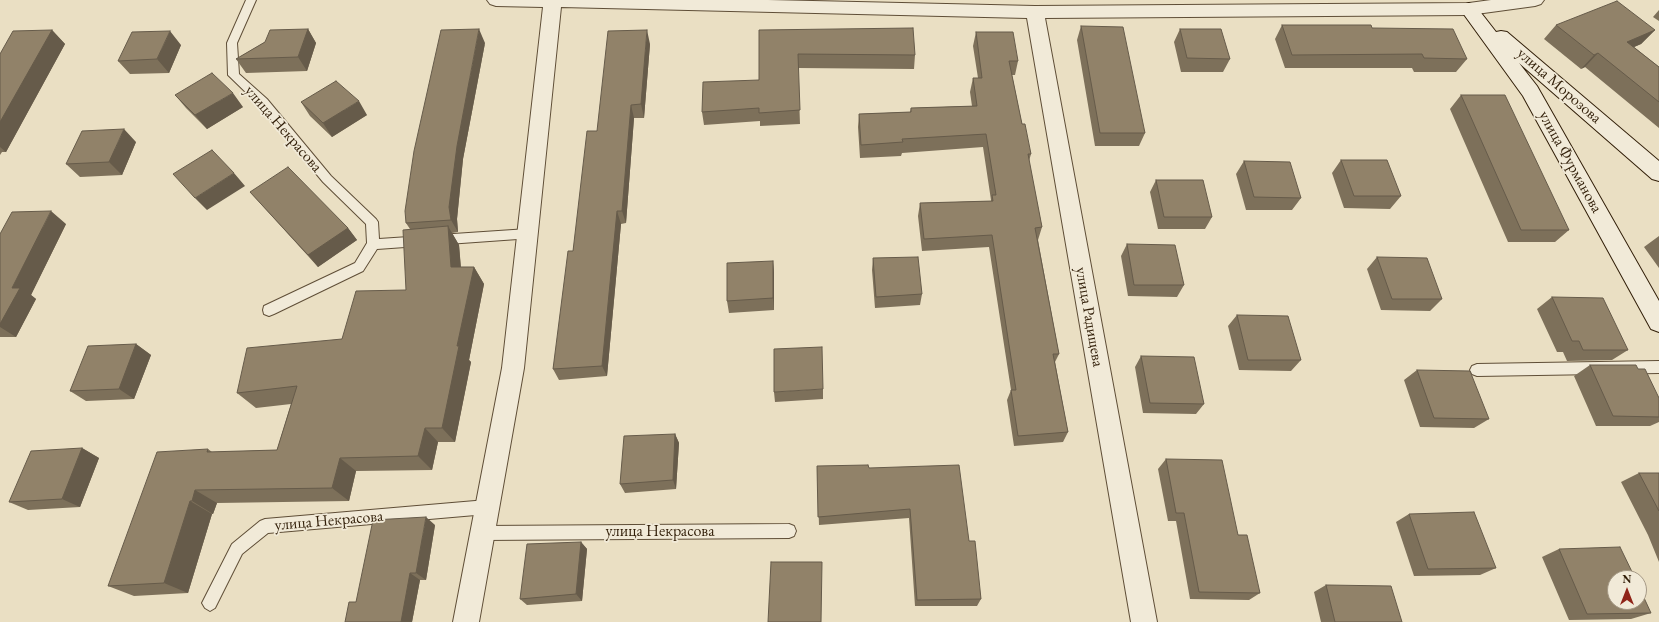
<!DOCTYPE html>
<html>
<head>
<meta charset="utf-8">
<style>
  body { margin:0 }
  #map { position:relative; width:1659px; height:622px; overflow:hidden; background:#eadfc3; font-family:"EB Garamond",serif }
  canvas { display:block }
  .north { position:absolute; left:1607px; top:570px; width:40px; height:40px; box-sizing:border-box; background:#f1ead8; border:1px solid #a49885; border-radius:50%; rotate:0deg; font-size:11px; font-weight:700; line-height:16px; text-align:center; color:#311e08 }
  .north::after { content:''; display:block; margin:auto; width:14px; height:18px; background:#8f2418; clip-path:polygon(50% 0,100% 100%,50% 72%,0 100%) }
</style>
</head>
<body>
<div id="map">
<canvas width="1659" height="622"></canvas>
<div class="north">N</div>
</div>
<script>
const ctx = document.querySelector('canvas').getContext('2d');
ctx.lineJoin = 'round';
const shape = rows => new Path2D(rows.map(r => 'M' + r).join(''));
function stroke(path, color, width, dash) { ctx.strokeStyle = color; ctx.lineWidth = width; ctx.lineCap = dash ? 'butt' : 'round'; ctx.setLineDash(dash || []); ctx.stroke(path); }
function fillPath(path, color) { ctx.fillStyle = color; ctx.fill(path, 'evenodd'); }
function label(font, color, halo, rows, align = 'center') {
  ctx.font = font + ' "EB Garamond",serif'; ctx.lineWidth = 3.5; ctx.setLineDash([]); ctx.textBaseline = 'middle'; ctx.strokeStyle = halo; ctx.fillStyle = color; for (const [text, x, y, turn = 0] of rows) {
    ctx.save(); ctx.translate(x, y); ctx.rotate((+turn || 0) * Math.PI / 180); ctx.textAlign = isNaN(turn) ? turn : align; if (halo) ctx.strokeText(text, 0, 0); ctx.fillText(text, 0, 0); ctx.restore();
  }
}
const service = shape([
  [246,0,256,0,237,43,239,74,267,99,331,176,376,219,378,222,379,239,528,229,532,230,534,234,532,238,377,249,363,271,274,314,269,316,264,314,263,310,264,306,355,263,367,243,366,224,323,182,259,105,228,75,227,43,246,0],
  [1659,361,1659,373,1477,376,1472,374,1470,370,1472,366,1477,364,1659,361],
  [487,500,492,502,494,507,492,512,487,514,268,533,242,554,215,608,210,611,205,608,202,603,232,544,260,521,265,519,487,500],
  [789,524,794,526,796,531,794,536,789,538,482,540,477,538,475,533,477,528,482,526,789,524]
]);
const minor = shape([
  [487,0,768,0,1035,6,1469,3,1491,0,1544,0,1541,4,1535,6,1469,15,1045,18,1157,622,1131,622,1027,18,561,7,524,368,479,622,453,622,502,368,543,7,496,6,490,4,487,0]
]);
const secondary = shape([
  [1469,3,1475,5,1496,32,1501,31,1507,32,1659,161,1659,181,1652,179,1519,63,1537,86,1659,301,1659,332,1651,329,1523,96,1460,9,1463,5,1469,3]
]);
const wall = shape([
  [1659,10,1659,21,1653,17],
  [1282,25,1372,28,1467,59,1456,72,1414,72,1412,68,1285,68,1275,39],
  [1556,25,1655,30,1641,44,1634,47,1659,67,1659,128,1585,67,1581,69,1544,39],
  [1081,26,1145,133,1139,146,1095,146,1077,40],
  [308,29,316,43,307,71,246,73,236,59,265,42],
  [1180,29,1230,59,1223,72,1181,72,1174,42],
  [52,30,65,44,6,152,2,152,0,155,0,54],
  [759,30,915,55,914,69,798,68,800,124,760,126,760,121,704,125,702,112,759,80],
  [976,32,1018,61,1015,75,1012,75,1022,124,1031,154,1029,161,1042,227,1038,240,1059,354,1055,362,1068,432,1063,442,1014,446,1007,400,1011,390,989,247,922,251,918,216,920,203,991,201,991,200,983,147,902,153,901,156,860,158,858,127,859,114,910,112,911,108,972,106,970,92,973,78,978,78,973,46],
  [485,43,463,159,457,219,458,232,452,233,459,245,461,267,474,267,484,284,469,360,471,362,455,442,438,442,432,470,356,471,349,501,217,503,213,514,212,514,188,593,134,596,108,586,208,449,212,452,277,450,291,404,256,408,237,393,342,339,406,290,410,229,406,223],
  [650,44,644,118,634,118,626,223,621,224,607,376,559,380,553,369,573,251,597,131],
  [181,45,169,73,130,74,118,61],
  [175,95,243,107,207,129,186,108],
  [1461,95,1569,230,1555,242,1508,242,1450,109],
  [301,102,367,115,332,137,310,116],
  [136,142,122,175,80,177,66,164],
  [1341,160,1401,196,1390,209,1344,208,1332,173],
  [1244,161,1301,198,1292,210,1246,210,1236,174],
  [1156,180,1212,217,1205,229,1158,229,1150,192],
  [250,192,348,228,357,240,318,267],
  [66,224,31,295,36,299,16,337,0,337,0,234],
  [1659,236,1659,268,1644,247],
  [1127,244,1184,285,1177,297,1128,296,1121,256],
  [1377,257,1442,299,1430,311,1381,310,1367,269],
  [873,258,922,294,920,305,875,308,872,270],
  [773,261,774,273,774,310,729,313,727,301],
  [1552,297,1628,350,1612,360,1567,361,1563,352,1557,352,1537,309],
  [1237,315,1301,360,1291,371,1239,370,1228,326],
  [136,344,151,355,134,399,86,401,70,391],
  [1141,356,1204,404,1196,414,1143,413,1135,367],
  [1590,365,1638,369,1659,398,1659,422,1650,426,1596,426,1574,376],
  [1417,370,1489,419,1474,428,1420,427,1404,380],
  [823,389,823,399,775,402,774,392],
  [675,434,679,443,676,489,625,493,620,484],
  [82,448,99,458,80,507,28,510,9,502],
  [1166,459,1238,535,1260,593,1249,600,1190,599,1176,521,1168,521,1158,469],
  [817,466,869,468,969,541,981,599,977,606,915,606,909,518,819,525],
  [1639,473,1659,473,1659,562,1648,535,1621,482],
  [1409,514,1496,568,1480,575,1414,576,1396,522],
  [435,525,426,580,420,580,412,622,345,622,356,602],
  [581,542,587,549,582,601,527,605,520,599],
  [1559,549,1651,613,1631,619,1569,620,1542,557],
  [1326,585,1402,622,1321,622,1314,592]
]);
const shadedWall = shape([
  [308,29,316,43,307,71,298,57],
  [479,29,485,43,463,159,457,219,458,232,451,220,449,207,457,146],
  [52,30,65,44,6,152,0,147,0,122],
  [647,30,650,44,644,118,641,104],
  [1655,30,1641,44,1613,56,1627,42],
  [170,31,181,45,169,73,157,59],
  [1598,53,1585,67,1581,69,1594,55],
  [233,93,243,107,207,129,195,115],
  [359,101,367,115,332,137,323,123],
  [631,105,634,118,626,223,622,211],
  [124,129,136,142,122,175,109,162],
  [234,173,245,186,207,210,195,198],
  [51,211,66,224,31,295,36,299,16,337,0,327,0,324,12,288],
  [617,211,621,224,607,376,602,366],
  [448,226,459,245,462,284,451,267],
  [348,228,357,240,318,267,308,255],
  [773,261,774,273,774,310,773,298],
  [474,267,484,284,469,360,471,362,455,442,442,428,457,346],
  [136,344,151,355,134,399,119,389],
  [425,428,438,442,432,470,418,456],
  [675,434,679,443,676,489,673,480],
  [82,448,99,458,80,507,62,499],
  [340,458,356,471,349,501,332,488],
  [195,490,217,503,213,514,192,501],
  [190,501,212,514,188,593,164,583],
  [426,517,435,525,426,580,416,573],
  [581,542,587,549,582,601,576,594],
  [410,573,420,580,412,622,401,622]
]);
const building = shape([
  [1617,1,1655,30,1627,42,1659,67,1659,102,1598,53,1594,55,1556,25,1617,1],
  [1282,25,1371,25,1372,28,1453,29,1467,59,1424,58,1422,54,1292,55,1282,25],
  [1081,26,1123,27,1145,133,1100,133,1081,26],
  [913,28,915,55,798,54,800,110,759,113,759,108,702,112,703,82,759,80,759,30,913,28],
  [308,29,298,57,236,59,265,42,270,30,308,29],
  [479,29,457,146,449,207,451,220,406,223,405,211,414,151,441,30,479,29],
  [1180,29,1221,29,1230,59,1187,58,1180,29],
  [52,30,0,122,0,54,13,31,52,30],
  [647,30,641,104,631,105,622,211,617,211,602,366,553,369,568,251,573,251,587,131,597,131,608,31,647,30],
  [170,31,157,59,118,61,132,32,170,31],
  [976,32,1013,32,1018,61,1009,61,1022,124,1025,124,1031,154,1028,154,1042,227,1035,228,1059,354,1053,354,1068,432,1018,436,1011,390,1016,390,992,235,924,239,920,203,993,201,992,195,996,195,986,134,902,139,903,142,861,145,859,114,911,112,911,108,977,106,973,78,982,78,976,32],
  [212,73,233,93,195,115,175,95,212,73],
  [336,81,359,101,323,123,301,102,336,81],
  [1461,95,1505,95,1569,230,1521,230,1461,95],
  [124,129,109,162,66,164,82,131,124,129],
  [212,150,234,173,195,198,173,174,212,150],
  [1341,160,1387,160,1401,196,1354,196,1341,160],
  [1244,161,1290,162,1301,198,1254,197,1244,161],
  [288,167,348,228,308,255,250,192,288,167],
  [1156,180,1203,180,1212,217,1164,217,1156,180],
  [51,211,12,288,20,288,0,324,0,234,12,212,51,211],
  [448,226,451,267,474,267,457,346,459,346,442,428,425,428,418,456,340,458,332,488,195,490,192,501,190,501,164,583,108,586,157,452,208,449,207,452,277,450,297,386,237,393,247,348,342,339,356,291,406,290,403,230,448,226],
  [1127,244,1175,245,1184,285,1134,285,1127,244],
  [918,257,922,294,876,297,873,258,918,257],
  [1377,257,1427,258,1442,299,1392,299,1377,257],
  [773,261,773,298,727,301,727,263,773,261],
  [1552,297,1603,298,1628,350,1583,350,1579,341,1572,341,1552,297],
  [1237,315,1288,316,1301,360,1248,360,1237,315],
  [136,344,119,389,70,391,88,346,136,344],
  [822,347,823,389,774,392,774,349,822,347],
  [1141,356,1194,357,1204,404,1150,403,1141,356],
  [1590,365,1636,365,1638,369,1645,369,1659,398,1659,417,1613,416,1590,365],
  [1417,370,1470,371,1489,419,1434,418,1417,370],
  [675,434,673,480,620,484,624,436,675,434],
  [82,448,62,499,9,502,31,451,82,448],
  [1166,459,1222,460,1238,535,1247,535,1260,593,1199,592,1184,513,1176,513,1166,459],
  [868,465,869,468,959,465,969,541,975,541,981,599,917,600,910,509,818,517,817,466,868,465],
  [1639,473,1659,473,1659,511,1639,473],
  [1474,512,1496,568,1428,569,1409,514,1474,512],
  [426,517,416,573,410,573,401,622,345,622,349,602,356,602,373,520,426,517],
  [581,542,576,594,520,599,527,544,581,542],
  [1620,547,1635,578,1615,578,1615,602,1639,602,1639,587,1651,613,1587,614,1559,549,1620,547],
  [771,562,822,562,821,622,768,622,771,562],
  [1326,585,1391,586,1402,622,1335,622,1326,585]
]);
const streetNames = [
  ["улица Морозова",1559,86,41],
  ["улица Некрасова",283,129,49],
  ["улица Фурманова",1570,162,61],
  ["улица Радищева",1089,317,80],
  ["улица Некрасова",329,521,-5],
  ["улица Некрасова",660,532]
];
stroke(service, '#5f4e37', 2);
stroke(minor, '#5f4e37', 2);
stroke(secondary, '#311e08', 2);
fillPath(service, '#f1ead8');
fillPath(minor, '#f1ead8');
fillPath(secondary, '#f1ead8');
fillPath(wall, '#7d705a');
fillPath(shadedWall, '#665b4a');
fillPath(building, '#918269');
stroke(building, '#665b4a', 1);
label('16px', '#311e08', '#f1ead8', streetNames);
</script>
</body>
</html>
